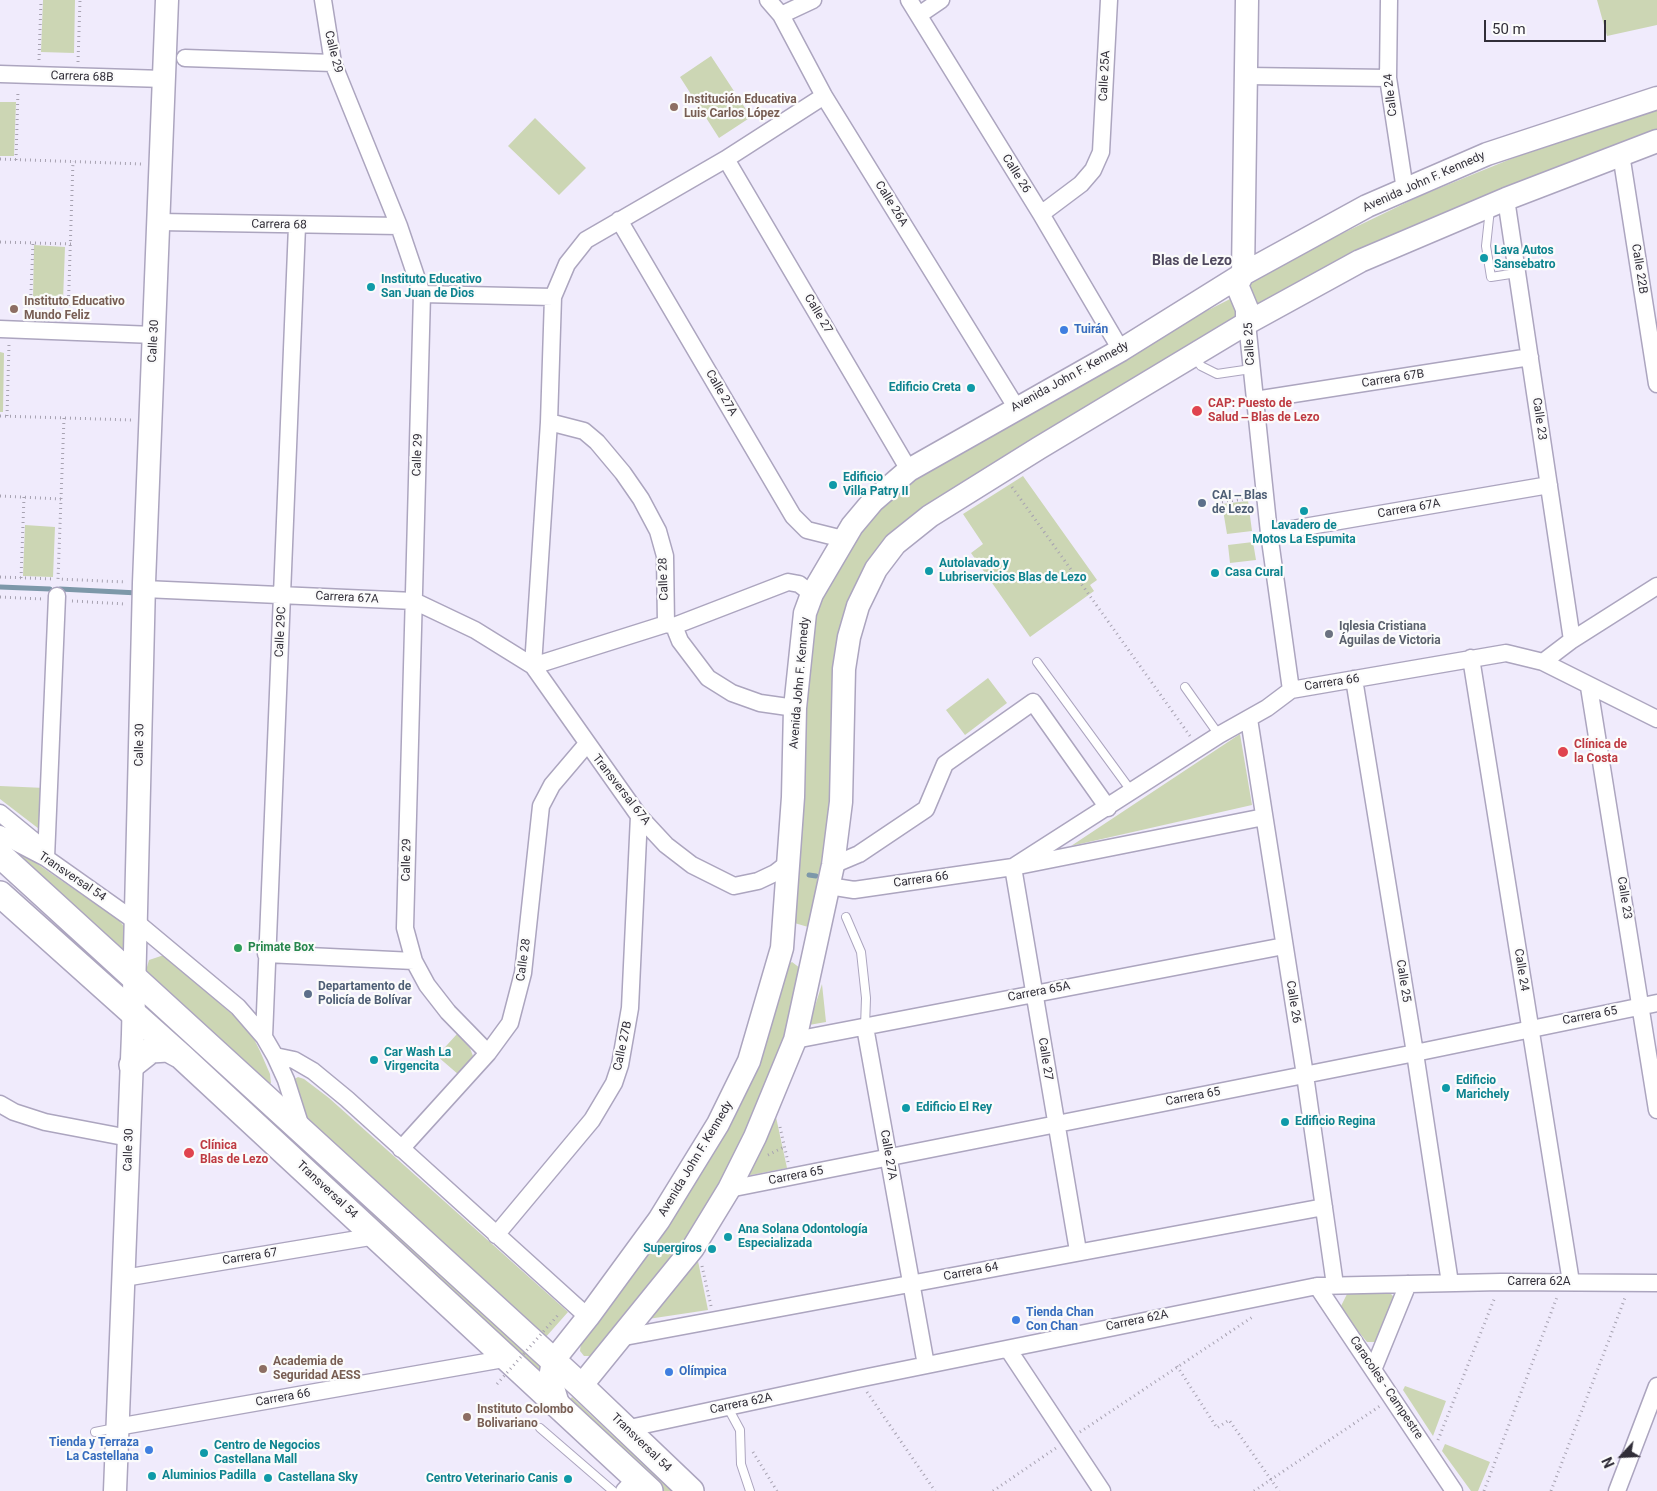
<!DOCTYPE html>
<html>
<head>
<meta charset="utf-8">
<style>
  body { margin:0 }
  #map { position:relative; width:1657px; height:1491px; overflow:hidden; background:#f0ebfc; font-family:Roboto,sans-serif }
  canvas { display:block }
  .north { position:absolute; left:1597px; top:1431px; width:50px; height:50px; -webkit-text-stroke:4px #fbfbfb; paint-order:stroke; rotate:245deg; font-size:14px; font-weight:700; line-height:20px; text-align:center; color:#312e38 }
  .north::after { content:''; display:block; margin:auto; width:18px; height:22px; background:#312e38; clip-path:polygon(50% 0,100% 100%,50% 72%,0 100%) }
  .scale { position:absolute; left:1484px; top:20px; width:122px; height:22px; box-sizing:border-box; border:2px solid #312e38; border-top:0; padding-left:6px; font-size:15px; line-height:18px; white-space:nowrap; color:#312e38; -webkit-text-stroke:4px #fbfbfb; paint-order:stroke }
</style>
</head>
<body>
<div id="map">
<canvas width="1657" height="1491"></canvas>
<div class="north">N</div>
<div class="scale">50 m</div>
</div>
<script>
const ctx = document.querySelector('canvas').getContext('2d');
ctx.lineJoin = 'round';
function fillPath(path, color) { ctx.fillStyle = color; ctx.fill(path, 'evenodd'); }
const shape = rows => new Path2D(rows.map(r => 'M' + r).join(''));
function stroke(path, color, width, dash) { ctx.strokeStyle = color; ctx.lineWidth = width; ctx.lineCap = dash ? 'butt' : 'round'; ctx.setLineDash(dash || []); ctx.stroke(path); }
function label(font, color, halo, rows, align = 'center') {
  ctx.font = font + ' Roboto,sans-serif'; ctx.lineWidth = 4.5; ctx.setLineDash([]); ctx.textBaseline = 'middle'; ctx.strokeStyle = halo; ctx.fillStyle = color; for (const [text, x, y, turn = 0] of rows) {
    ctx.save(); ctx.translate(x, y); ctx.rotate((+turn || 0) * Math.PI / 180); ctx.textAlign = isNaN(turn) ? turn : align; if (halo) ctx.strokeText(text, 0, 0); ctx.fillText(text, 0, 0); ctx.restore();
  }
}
const green = shape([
  [43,0,75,0,74,53,41,52],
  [1597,0,1657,0,1657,25,1607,36],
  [711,56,751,117,719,138,680,77],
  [0,102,16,102,14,156,0,156],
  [1657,108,1657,137,1264,303,1255,303,1248,291,1251,282,1310,249,1420,196,1518,156],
  [535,118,586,168,559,195,508,146],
  [34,245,65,247,63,301,33,300],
  [1230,299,1236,301,1242,313,867,565,849,597,842,626,830,809,815,929,791,922,802,738,814,617,837,560,894,492,963,448,1177,326],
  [0,352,4,353,3,412,0,412],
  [1023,476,1097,580,1090,585,1094,591,1030,637,971,553,983,544,963,514],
  [1248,501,1252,531,1227,534,1222,504],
  [25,525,55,527,53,577,23,576],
  [1253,542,1256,560,1230,563,1228,545],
  [988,678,1007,703,965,735,946,710],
  [1240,734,1252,805,1071,846],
  [0,786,45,788,43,832,0,799],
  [17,850,119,920,126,929,125,955,11,851],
  [164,955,241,1022,253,1037,260,1051,270,1074,271,1083,267,1084,145,974,149,960],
  [792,962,800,968,796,1005,738,1159,671,1262,592,1356,584,1356,580,1351,581,1342,649,1245,787,965],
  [822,984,826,1022,809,1025],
  [144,1003,545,1371,541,1376,143,1007],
  [457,1034,470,1048,473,1056,459,1075,437,1056],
  [298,1077,304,1079,329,1098,568,1312,545,1338,308,1122,291,1081],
  [776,1117,787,1168,746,1176],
  [698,1261,708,1310,648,1319],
  [1348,1292,1389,1292,1393,1296,1396,1303,1376,1342,1367,1342,1345,1315,1341,1306],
  [1405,1386,1446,1401,1433,1436,1403,1390],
  [572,1397,610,1433,674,1491,663,1491,568,1402],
  [1445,1444,1490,1462,1478,1491,1471,1491,1442,1451]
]);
const stream = shape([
  [0,587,50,589],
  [60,589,138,593],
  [809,875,816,876]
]);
const path = shape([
  [39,60,41,0],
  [78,62,80,0],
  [0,159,142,164],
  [16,160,18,90],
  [0,242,71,244],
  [30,315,33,243],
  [68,316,73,161],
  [0,416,132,420],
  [7,416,9,344],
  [64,418,58,579,126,582],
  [1012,487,1190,736],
  [0,496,61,499],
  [1222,502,1251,498],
  [0,577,54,579],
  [21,578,24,497],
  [0,597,43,599],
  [72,601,125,604],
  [780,1127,788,1162],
  [768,1155,784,1147],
  [702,1266,711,1306],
  [1177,1366,1217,1428,1229,1420,1279,1491],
  [867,1392,935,1491],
  [1080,1432,1254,1316],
  [1438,1440,1495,1297],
  [753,1452,777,1491],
  [993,1491,1056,1448],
  [1254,1491,1380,1406],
  [1484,1491,1557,1297],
  [1551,1491,1625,1298]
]);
const lane = shape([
  [1490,209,1486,246,1491,277,1517,273],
  [1195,358,1201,366,1217,374,1251,369],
  [1037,662,1132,792],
  [1185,687,1219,735],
  [846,917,861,952,866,998,865,1027],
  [727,1406,740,1430,741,1464,750,1491],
  [540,1428,613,1491],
  [95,1432,115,1428]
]);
const street = shape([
  [323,0,333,63,399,226,422,294,405,928,414,961,427,985,448,1012,488,1053],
  [768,0,781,15,824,96,1016,407],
  [909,0,1041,214,1121,350],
  [1389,0,1388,78,1405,190],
  [781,15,813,0],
  [919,15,941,0],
  [185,58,333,63],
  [0,74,164,79],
  [1247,76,1388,78],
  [1621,154,1657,384],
  [726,159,909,470],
  [1506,199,1572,640],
  [1041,214,1081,184,1093,170,1101,152,1109,0],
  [619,220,793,516,807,530,843,539],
  [159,222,399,226],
  [422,294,553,297],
  [1247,323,1269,533,1291,690],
  [0,329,154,335],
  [1255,400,1530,357],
  [549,422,584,431,597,442,623,473,641,499,658,531,665,556,666,624,674,626,680,641,708,678,732,693,760,703,795,708],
  [1269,533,1549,485],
  [144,589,414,601,475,630,533,666,639,816,666,845,692,865,734,886,758,881,775,873,788,863],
  [674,626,788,582,799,584,812,594],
  [1471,658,1571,1282],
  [1543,662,1572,640,1657,586],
  [533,666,549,422,553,297,567,264,586,240,726,159,824,96],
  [533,666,666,624],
  [1354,679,1415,1053,1450,1283],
  [1589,687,1657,1110],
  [1249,719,1305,1075,1335,1285],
  [0,813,44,849],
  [0,834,46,858,135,921,238,1007,264,1037,275,1056,286,1080,301,1127],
  [46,858,57,596],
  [833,865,859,854,926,809,945,764,1033,702,1108,808],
  [829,886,854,890,1013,867,1219,735,1267,708,1291,690,1506,653,1543,662,1657,719],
  [266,954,414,961],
  [865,1027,926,1365],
  [264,1037,297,226],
  [795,1040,1284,946],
  [275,1056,294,1060,313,1071,347,1099,588,1317],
  [0,1104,14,1112,45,1122,129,1138],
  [401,1149,488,1053,510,1023,523,973,541,806,552,785,586,745],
  [729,1189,1415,1053,1657,1003],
  [496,1235,592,1120,614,1083,620,1065,630,1008,639,816],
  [1078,1251,1013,867,1264,817],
  [124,1278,376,1236],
  [1317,1286,1454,1491],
  [619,1338,1324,1207],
  [1008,1349,1102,1491],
  [1373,1370,1408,1284],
  [117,1427,509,1358],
  [625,1429,858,1379,1317,1286,1501,1282,1657,1283],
  [624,1491,636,1478],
  [1617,1491,1657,1386]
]);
const secondary = shape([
  [1247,323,1247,309,1237,285,1243,274,1247,0],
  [581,1386,693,1248,729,1189,755,1137,795,1040,833,865,841,802,844,669,849,637,858,606,876,569,895,544,930,516,1039,448,1247,323,1360,261,1506,199,1657,141],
  [558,1404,550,1378,553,1361,588,1317,659,1220,718,1124,749,1061,782,948,793,797,795,708,805,613,812,594,852,526,873,501,909,470,1121,350,1243,274,1367,206,1487,154,1657,98],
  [115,1491,133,1034,144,583,167,0]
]);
const primary = shape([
  [0,855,581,1386,691,1491],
  [0,894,182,1057,650,1491],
  [132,1065,151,1050,168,1049,179,1055]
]);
const pathBridge = shape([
  [497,1384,559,1314]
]);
const markers = [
  [674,107,5,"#8d6e63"],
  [1484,258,5,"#0f9aa8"],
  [371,287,5,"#0f9aa8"],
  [14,309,5,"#8d6e63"],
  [1064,330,5,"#3f7fe0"],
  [971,388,5,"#0f9aa8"],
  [1197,411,6,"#e0444e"],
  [833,485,5,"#0f9aa8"],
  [1202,503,5,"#5c6f8a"],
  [1304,511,5,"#0f9aa8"],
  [929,571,5,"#0f9aa8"],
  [1215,573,5,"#0f9aa8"],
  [1329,634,5,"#6b7280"],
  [1563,752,6,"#e0444e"],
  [238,948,5,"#2e9e5b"],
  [308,994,5,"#5c6f8a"],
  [374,1060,5,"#0f9aa8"],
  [1446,1088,5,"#0f9aa8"],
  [906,1108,5,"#0f9aa8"],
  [1285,1122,5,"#0f9aa8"],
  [189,1153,6,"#e0444e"],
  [728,1237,5,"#0f9aa8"],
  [712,1249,5,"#0f9aa8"],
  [1016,1320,5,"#3f7fe0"],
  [263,1369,5,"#8d6e63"],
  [669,1372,5,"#3f7fe0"],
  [467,1417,5,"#8d6e63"],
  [149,1450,5,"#3f7fe0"],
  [204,1453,5,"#0f9aa8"],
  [152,1476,5,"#0f9aa8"],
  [268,1478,5,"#0f9aa8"],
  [568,1479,5,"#0f9aa8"]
];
const streetNames = [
  ["Calle 29",333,52,76],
  ["Calle 25A",1105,76,-87],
  ["Carrera 68B",82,77,2],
  ["Calle 24",1391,95,-97],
  ["Calle 26",1016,174,58],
  ["Avenida John F. Kennedy",1424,182,-24],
  ["Calle 26A",891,204,58],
  ["Carrera 68",279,225,1],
  ["Calle 22B",1639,269,81],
  ["Calle 27",818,314,59],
  ["Calle 30",154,341,-87],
  ["Calle 25",1250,344,-93],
  ["Avenida John F. Kennedy",1070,377,-29],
  ["Carrera 67B",1393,379,-9],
  ["Calle 27A",721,393,60],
  ["Calle 23",1539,419,82],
  ["Calle 29",418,455,-88],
  ["Carrera 67A",1409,509,-10],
  ["Calle 28",664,579,-92],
  ["Carrera 67A",347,598,3],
  ["Calle 29C",281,632,-87],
  ["Avenida John F. Kennedy",800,683,-85],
  ["Carrera 66",1332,683,-9],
  ["Calle 30",140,745,-89],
  ["Transversal 67A",621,790,52],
  ["Calle 29",407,860,-89],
  ["Transversal 54",72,877,34],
  ["Carrera 66",921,880,-8],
  ["Calle 23",1624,898,81],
  ["Calle 28",524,960,-82],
  ["Calle 24",1521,970,81],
  ["Calle 25",1403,981,81],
  ["Carrera 65A",1039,992,-11],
  ["Calle 26",1293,1002,81],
  ["Carrera 65",1590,1016,-11],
  ["Calle 27B",623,1046,-78],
  ["Calle 27",1045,1059,81],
  ["Carrera 65",1193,1097,-11],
  ["Calle 30",129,1150,-88],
  ["Calle 27A",888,1155,80],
  ["Avenida John F. Kennedy",696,1159,-59],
  ["Carrera 65",796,1176,-11],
  ["Transversal 54",327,1190,43],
  ["Carrera 67",250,1257,-9],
  ["Carrera 64",971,1272,-11],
  ["Carrera 62A",1539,1282],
  ["Carrera 62A",1137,1321,-12],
  ["Caracoles - Campestre",1386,1388,56],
  ["Carrera 66",283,1398,-10],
  ["Carrera 62A",741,1404,-12],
  ["Transversal 54",641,1443,44]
];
const educationNames = [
  ["Institución Educativa",684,100],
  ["Luis Carlos López",684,114],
  ["Instituto Educativo",24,302],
  ["Mundo Feliz",24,316],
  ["Academia de",273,1362],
  ["Seguridad AESS",273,1376],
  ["Instituto Colombo",477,1410],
  ["Bolivariano",477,1424]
];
const cultureNames = [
  ["Lava Autos",1494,251],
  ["Sansebatro",1494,265],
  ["Instituto Educativo",381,280],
  ["San Juan de Dios",381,294],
  ["Edificio Creta",961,388,"right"],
  ["Edificio",843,478],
  ["Villa Patry II",843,492],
  ["Lavadero de",1304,526,"center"],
  ["Motos La Espumita",1304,540,"center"],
  ["Autolavado y",939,564],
  ["Lubriservicios Blas de Lezo",939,578],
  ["Casa Cural",1225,573],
  ["Car Wash La",384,1053],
  ["Virgencita",384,1067],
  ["Edificio",1456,1081],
  ["Marichely",1456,1095],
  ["Edificio El Rey",916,1108],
  ["Edificio Regina",1295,1122],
  ["Ana Solana Odontología",738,1230],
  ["Especializada",738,1244],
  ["Supergiros",702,1249,"right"],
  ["Centro de Negocios",214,1446],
  ["Castellana Mall",214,1460],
  ["Aluminios Padilla",162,1476],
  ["Castellana Sky",278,1478],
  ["Centro Veterinario Canis",558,1479,"right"]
];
const shopNames = [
  ["Tuirán",1074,330],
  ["Tienda Chan",1026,1313],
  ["Con Chan",1026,1327],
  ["Olímpica",679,1372],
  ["Tienda y Terraza",139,1443,"right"],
  ["La Castellana",139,1457,"right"]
];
const healthNames = [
  ["CAP: Puesto de",1208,404],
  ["Salud ‒ Blas de Lezo",1208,418],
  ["Clínica de",1574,745],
  ["la Costa",1574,759],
  ["Clínica",200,1146],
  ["Blas de Lezo",200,1160]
];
const serviceNames = [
  ["CAI ‒ Blas",1212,496],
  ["de Lezo",1212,510],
  ["Departamento de",318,987],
  ["Policía de Bolívar",318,1001]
];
const worshipNames = [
  ["Iglesia Cristiana",1339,627],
  ["Águilas de Victoria",1339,641]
];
const leisureNames = [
  ["Primate Box",248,948]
];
const neighbourhoodNames = [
  ["Blas de Lezo",1192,261]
];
fillPath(green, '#ccd6b4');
stroke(stream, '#7d98a9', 5);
stroke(lane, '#aca5bf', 10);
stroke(street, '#aca5bf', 19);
stroke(secondary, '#aca5bf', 25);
stroke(primary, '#aca5bf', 28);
stroke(path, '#a7a2b1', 3, [1, 4]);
stroke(lane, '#fff', 8);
stroke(street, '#fff', 16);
stroke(secondary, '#fff', 22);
stroke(primary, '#fff', 25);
stroke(pathBridge, '#a7a2b1', 3, [1, 4]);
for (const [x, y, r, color] of markers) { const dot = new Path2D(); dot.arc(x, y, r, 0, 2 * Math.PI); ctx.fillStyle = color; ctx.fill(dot); stroke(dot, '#fbfbfb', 2); }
label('12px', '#312e38', '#fbfbfb', streetNames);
label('bold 12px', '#785e54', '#fbfbfb', educationNames, 'left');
label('bold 12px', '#0d838f', '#fbfbfb', cultureNames, 'left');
label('bold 12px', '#366cbe', '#fbfbfb', shopNames, 'left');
label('bold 12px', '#be3a42', '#fbfbfb', healthNames, 'left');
label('bold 12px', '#4e5e75', '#fbfbfb', serviceNames, 'left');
label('bold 12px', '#5b616d', '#fbfbfb', worshipNames, 'left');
label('bold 12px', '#27864d', '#fbfbfb', leisureNames, 'left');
label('bold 14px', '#50495f', '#fbfbfb', neighbourhoodNames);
</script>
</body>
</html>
